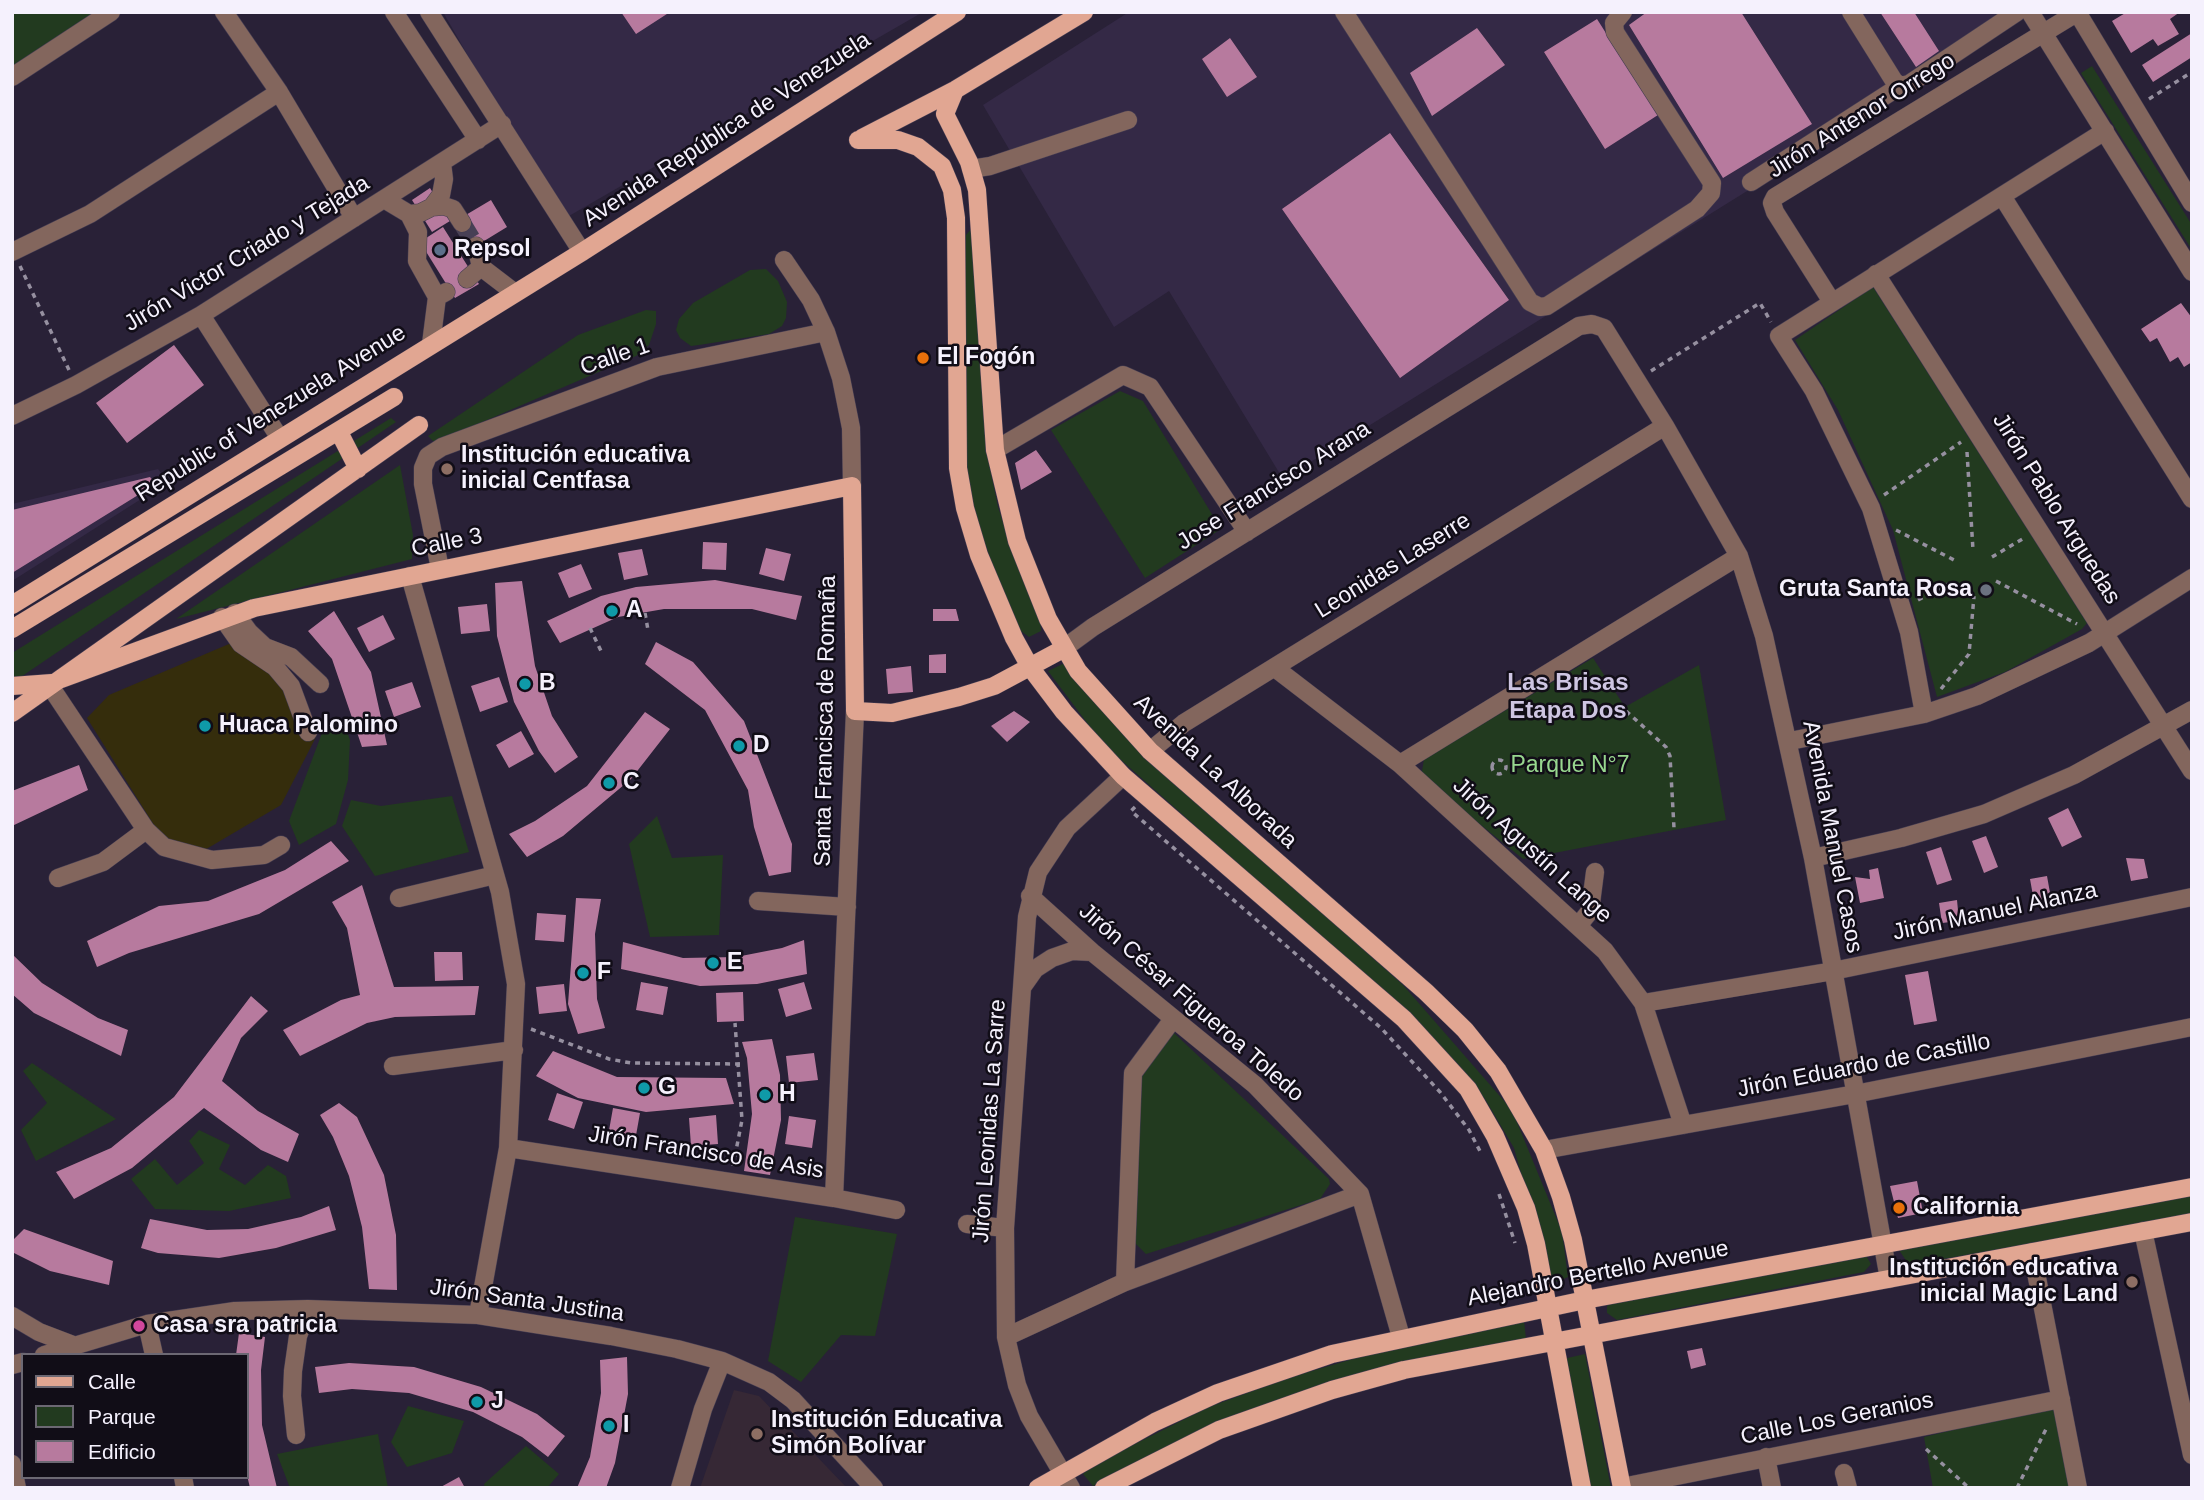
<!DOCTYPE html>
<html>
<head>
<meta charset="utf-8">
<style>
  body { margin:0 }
  #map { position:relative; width:2204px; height:1500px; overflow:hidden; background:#292137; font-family:Helvetica,sans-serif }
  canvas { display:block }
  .frame { position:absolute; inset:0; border:14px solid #f5f1fd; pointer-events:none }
  .legend { position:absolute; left:21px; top:1353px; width:228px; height:126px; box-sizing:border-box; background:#110d17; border:2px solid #6c6873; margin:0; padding:9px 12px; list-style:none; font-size:21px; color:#f5f1fd }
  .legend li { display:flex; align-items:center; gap:14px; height:35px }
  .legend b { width:35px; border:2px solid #6c6873 }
</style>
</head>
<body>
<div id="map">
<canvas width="2204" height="1500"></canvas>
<div class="frame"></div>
<ul class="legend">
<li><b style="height:9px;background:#e1a692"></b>Calle</li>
<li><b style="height:19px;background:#223a1f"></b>Parque</li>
<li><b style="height:19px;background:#b77a9e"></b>Edificio</li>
</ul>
</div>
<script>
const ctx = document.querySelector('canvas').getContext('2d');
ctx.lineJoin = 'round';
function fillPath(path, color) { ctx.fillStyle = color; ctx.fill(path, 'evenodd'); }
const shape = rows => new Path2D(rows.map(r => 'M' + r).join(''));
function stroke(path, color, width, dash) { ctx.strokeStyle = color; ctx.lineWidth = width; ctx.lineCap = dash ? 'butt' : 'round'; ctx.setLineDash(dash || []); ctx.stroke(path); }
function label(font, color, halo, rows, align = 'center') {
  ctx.font = font + ' Helvetica,sans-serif'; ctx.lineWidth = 5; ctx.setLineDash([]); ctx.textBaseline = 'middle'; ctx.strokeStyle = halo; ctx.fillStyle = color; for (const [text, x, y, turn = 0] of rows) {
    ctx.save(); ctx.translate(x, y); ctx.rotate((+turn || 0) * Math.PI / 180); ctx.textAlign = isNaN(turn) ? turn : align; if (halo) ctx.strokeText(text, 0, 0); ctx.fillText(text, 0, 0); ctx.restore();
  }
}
const built = shape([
  [443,12,923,12,562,220],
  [1129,12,1994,12,2005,31,1283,479,1169,291,1114,327,983,105],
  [158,469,168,482,12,581,12,504]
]);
const education = shape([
  [734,1390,759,1396,847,1488,700,1488]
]);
const green = shape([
  [12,12,98,12,12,67],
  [2092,66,2192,225,2192,250,2081,73],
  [971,229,988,458,998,507,1018,566,1040,616,1041,631,1029,637,1017,628,996,575,975,514,966,462,962,400,966,235],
  [766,269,778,281,787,302,786,318,782,326,769,334,699,345,691,346,680,338,676,330,679,319,693,303,750,270],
  [1873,287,2087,623,2082,629,2005,672,1937,697,1893,530,1838,410,1795,340],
  [646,310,656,311,656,324,649,345,636,356,438,441,434,442,428,436,578,335],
  [1120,391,1143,401,1221,529,1145,578,1051,430],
  [391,418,396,422,12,683,12,653],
  [400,465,413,535,412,559,176,619],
  [1593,658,1625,707,1699,665,1726,820,1523,859,1424,779,1422,771,1424,759],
  [1073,659,1137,747,1403,985,1512,1110,1562,1232,1568,1277,1557,1282,1549,1273,1514,1148,1485,1099,1459,1065,1359,971,1103,744,1048,671],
  [345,726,350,740,348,780,336,824,299,845,289,821,322,733],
  [452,796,469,852,375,876,342,826,351,800,381,806],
  [657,816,672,858,723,855,719,935,650,937,629,844],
  [1174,1033,1329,1179,1330,1184,1320,1199,1146,1254,1133,1241,1142,1072],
  [32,1063,116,1119,36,1161,21,1130,47,1103,23,1071],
  [199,1130,230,1145,219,1169,245,1185,268,1165,286,1176,291,1198,229,1211,155,1209,131,1179,155,1159,177,1185,204,1163,189,1141],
  [2192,1192,2192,1215,1909,1265,1899,1250],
  [795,1217,897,1234,875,1336,841,1335,801,1382,768,1361],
  [1864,1252,1871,1264,1864,1272,1617,1320,1607,1313,1607,1306,1611,1303],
  [1524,1320,1526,1339,1391,1366,1093,1486,1083,1474,1093,1465,1209,1407,1288,1378,1387,1349],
  [1585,1354,1611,1488,1587,1488,1563,1359],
  [2056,1405,2071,1488,1933,1488,1924,1437],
  [408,1406,464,1421,452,1453,407,1467,391,1442],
  [378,1434,388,1488,290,1488,277,1454],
  [526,1446,559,1474,547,1488,485,1488,484,1484]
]);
const sand = shape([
  [236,641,302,690,316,737,281,805,203,851,162,838,87,718,109,695]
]);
const building = shape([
  [621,12,670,12,636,34],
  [1647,12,1741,12,1812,124,1723,178,1629,25],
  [1880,12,1914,12,1939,51,1916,67],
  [2127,12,2180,12,2170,19,2179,34,2158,46,2153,39,2131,53,2112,21],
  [1597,19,1658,115,1605,149,1544,52],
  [1477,28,1505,65,1432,116,1410,73],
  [2192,33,2192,57,2153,82,2142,65],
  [1230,38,1257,77,1227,97,1202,59],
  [1390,133,1509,300,1400,378,1282,209],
  [430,188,450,221,432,232,412,200],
  [491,200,507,227,471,249,454,222],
  [443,227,479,284,455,298,420,242],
  [2181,303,2192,318,2192,362,2184,367,2178,357,2170,362,2157,338,2150,342,2141,329],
  [174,345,204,385,127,443,96,403],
  [1036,450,1052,472,1021,490,1015,463],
  [150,477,156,484,12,573,12,510],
  [703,542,727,543,726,570,702,569],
  [766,548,791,554,784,581,759,574],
  [642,549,648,575,624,580,618,553],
  [581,564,592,589,569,598,558,573],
  [715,580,802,596,796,620,752,609,664,609,618,617,560,643,547,621,601,596,636,587],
  [522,581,535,666,552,716,578,757,555,773,539,751,514,702,497,636,495,583],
  [1982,585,1990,585,1989,595,1981,594],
  [487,604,490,631,461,634,458,607],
  [933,609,956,609,959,621,933,621],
  [334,611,371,672,387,745,362,747,332,659,308,631],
  [383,615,395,639,369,652,357,628],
  [656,642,693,662,744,721,792,844,791,872,769,876,754,827,748,790,705,710,645,664],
  [946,654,946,673,929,673,929,655],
  [911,666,913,692,888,694,886,669],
  [499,677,508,702,480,712,471,686],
  [412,682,421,707,394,717,385,691],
  [1014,711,1030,722,1007,742,991,726],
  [645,712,670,729,631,779,563,836,527,857,509,834,535,821,587,786],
  [521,731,534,754,509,768,496,745],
  [79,765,88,790,12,826,12,791],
  [2068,808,2082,837,2062,847,2048,818],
  [1986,836,1998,867,1984,873,1972,841],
  [331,841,349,861,259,914,129,953,97,967,87,941,159,906,208,901,285,870],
  [1941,847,1952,880,1937,885,1926,852],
  [2126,858,2144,859,2148,878,2131,881],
  [1878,868,1884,898,1860,903,1855,877,1870,879,1869,870],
  [2047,876,2052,904,2035,907,2030,879],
  [362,885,394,987,479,986,475,1015,395,1017,367,1023,300,1056,283,1030,341,1000,360,995,347,928,332,902],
  [576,898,601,899,595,934,597,999,605,1028,578,1034,568,1004],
  [1957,900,1959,921,1942,923,1939,903],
  [537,913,566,915,564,942,535,940],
  [804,940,807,974,757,984,700,986,621,969,623,942,683,958,736,957,782,948],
  [434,952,462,952,463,980,435,981],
  [12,954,42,983,98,1018,128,1030,121,1056,34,1013,12,994],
  [1928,971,1937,1021,1914,1025,1905,975],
  [641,982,668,987,663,1015,636,1010],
  [804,982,812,1009,786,1017,778,989],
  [564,984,567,1011,539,1014,536,987],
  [743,992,744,1021,717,1022,716,993],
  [251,996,268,1011,241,1038,222,1081,258,1111,299,1134,288,1162,261,1150,204,1108,132,1168,74,1199,56,1172,111,1148,174,1097],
  [772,1039,780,1075,781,1120,770,1175,744,1171,752,1114,747,1058,742,1042],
  [553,1051,617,1077,726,1078,734,1104,646,1112,578,1098,536,1076],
  [814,1053,818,1080,789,1083,786,1056],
  [557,1093,583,1102,574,1129,548,1120],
  [339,1103,357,1117,384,1175,396,1235,397,1290,369,1289,362,1227,349,1176,333,1137,320,1115],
  [613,1108,640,1113,635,1141,608,1136],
  [716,1115,718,1144,691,1146,689,1118],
  [789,1116,816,1120,812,1148,785,1144],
  [1917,1181,1923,1213,1898,1218,1890,1186],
  [329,1206,336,1230,276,1248,219,1258,158,1253,141,1248,150,1219,207,1230,248,1229,301,1217],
  [24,1229,113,1261,109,1285,50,1271,12,1252,12,1241],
  [239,1333,265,1337,261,1370,262,1425,277,1488,250,1488,247,1475,247,1355,236,1355],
  [1702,1348,1706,1365,1691,1369,1687,1351],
  [627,1357,628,1394,615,1463,606,1488,577,1488,590,1457,601,1393,600,1360],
  [349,1363,414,1367,481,1387,537,1414,565,1436,548,1457,522,1437,473,1412,409,1393,352,1389,319,1393,315,1367],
  [459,1477,465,1488,439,1488]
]);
const minorTunnel = shape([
  [462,223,476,246]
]);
const path = shape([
  [2149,99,2192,72],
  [20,266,69,370],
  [1651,371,1760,303,1771,322],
  [1967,452,1973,550],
  [1884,495,1961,442],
  [1896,530,1954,560],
  [1992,557,2024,538],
  [1996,581,2077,624],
  [1918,600,1952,582],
  [645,613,648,630],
  [590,628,601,651],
  [1941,689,1969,654,1974,596],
  [1626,711,1666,747,1670,756,1674,828],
  '1492 767a7 7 0 1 1 14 0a7 7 0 1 1-14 0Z',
  [1135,807,1131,811,1381,1028,1440,1092,1469,1130,1482,1155],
  [531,1029,609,1059,631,1063,740,1064],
  [733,1166,742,1120,735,1023],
  [1499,1194,1515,1243],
  [1926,1449,1969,1488],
  [2017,1488,2047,1427]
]);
const minor = shape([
  [224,12,279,92,354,218],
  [394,12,478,140],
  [429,12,582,252],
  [1344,12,1530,302,1540,307,1547,306,1697,209,1711,193,1712,183,1615,32,1614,23,1623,12],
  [1851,12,1894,81,1900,86,1909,84,2017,12],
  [2030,12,2192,272],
  [2077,12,2192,203],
  [12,77,111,12],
  [971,169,990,166,1128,120],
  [1751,182,1900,86],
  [2002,196,2192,499],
  [384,199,409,214,420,213,432,207,441,195,444,179,442,163],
  [432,207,444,206,453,209,462,223],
  [409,214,418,232,417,261,437,297],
  [12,252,90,214,279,92],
  [784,260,811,300,826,332,841,378,851,428,852,486],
  [481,267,515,293],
  [1876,274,2192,771],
  [467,279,481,267,476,246],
  [1832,302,1775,212,1772,203,1775,197,2078,12],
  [201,315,279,437],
  [431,344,437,297,446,292],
  [12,416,76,385,201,315,502,124],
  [995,450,1123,375,1150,387,1247,532],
  [440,569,423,484,423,468,428,456,442,447,657,367,826,332],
  [410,576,500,892,516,984,508,1148,478,1315],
  [235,613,249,632,265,647,291,657,320,684],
  [222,617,241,644,275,667,291,686,308,732],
  [1063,649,1093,627,1579,326,1592,324,1604,328,1665,426,1739,556,1764,636,1813,858,1889,1279],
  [1275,668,1400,764,1605,951,1643,1003,1683,1125],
  [50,686,146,830,164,847,212,860,264,855,281,845],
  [1924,714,1909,632,1871,508,1814,391,1779,336,2105,131],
  [1790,741,1924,714,1977,696,2089,643,2192,578],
  [1150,751,1184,723,1665,426],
  [1400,764,1739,556],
  [1813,858,1901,838,1984,814,2074,775,2192,710],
  [58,878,103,862,146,830],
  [1030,896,1092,952,1255,1085,1360,1194,1401,1337],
  [399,898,495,875],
  [758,901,847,907],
  [1578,926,1590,911,1595,872],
  [1023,986,1035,969,1052,958,1072,951,1092,952],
  [1643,1003,1833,971,2192,897],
  [393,1066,514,1050],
  [508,1148,834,1198,896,1210],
  [1544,1150,1855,1094,2192,1027],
  [834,1198,855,711],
  [967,1224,1005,1228],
  [2143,1231,2192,1455],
  [2032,1252,2078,1488],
  [1125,1282,1133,1073,1173,1019],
  [12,1316,39,1332,73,1345],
  [147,1324,154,1355],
  [1006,1337,1125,1282,1360,1194],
  [44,1355,147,1324,235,1311,308,1309,478,1315,611,1336,677,1349,722,1361,769,1382,793,1400,874,1488],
  [12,1365,23,1362],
  [296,1435,292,1396,293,1371,298,1336,308,1309],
  [1766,1457,1772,1488],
  [12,1464,17,1488],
  [1844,1473,1848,1488],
  [183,1477,185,1488],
  [1622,1487,2061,1399],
  [680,1488,703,1409,722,1361],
  [1071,1488,1029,1416,1017,1385,1006,1337,1005,1228,1027,917,1038,872,1067,828,1123,776]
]);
const major = shape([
  [955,90,945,114,969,162,977,190,995,450,1017,541,1048,619,1078,671,1150,751,1426,992,1465,1030,1498,1071,1544,1150,1561,1197,1573,1240,1622,1488],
  [862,138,955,90,1084,12],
  [858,140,898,140,918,147,942,166,952,190,956,218,958,468,965,508,979,555,1014,638,1030,667,1064,712,1123,776,1404,1019,1468,1089,1495,1136,1526,1208,1536,1244,1582,1488],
  [339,432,358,469],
  [12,605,582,252,957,12],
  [12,629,394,397],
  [61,679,254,608,852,486,855,711,892,713,959,697,994,686,1063,649],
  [12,686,52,683],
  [12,713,419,425],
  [1038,1488,1155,1422,1218,1393,1332,1354,1585,1300,2192,1187],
  [1104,1488,1219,1430,1332,1390,1404,1370,2192,1222]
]);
const markers = [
  [440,250,7,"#5c6f8a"],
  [923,358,7,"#e8710a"],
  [447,469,7,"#8d6e63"],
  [1986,590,7,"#6b7280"],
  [612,611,7,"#0f9aa8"],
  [525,684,7,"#0f9aa8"],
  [205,726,7,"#0f9aa8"],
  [739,746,7,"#0f9aa8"],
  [609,783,7,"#0f9aa8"],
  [713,963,7,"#0f9aa8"],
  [583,973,7,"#0f9aa8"],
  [644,1088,7,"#0f9aa8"],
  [765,1095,7,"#0f9aa8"],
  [1899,1208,7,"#e8710a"],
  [2132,1282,7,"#8d6e63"],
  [139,1326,7,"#d1479c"],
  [477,1402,7,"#0f9aa8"],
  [609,1426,7,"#0f9aa8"],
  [757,1434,7,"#8d6e63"]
];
const streetNames = [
  ["Jirón Antenor Orrego",1862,116,-32],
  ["Avenida República de Venezuela",727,130,-33],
  ["Jirón Victor Criado y Tejada",247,254,-31],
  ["Calle 1",615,357,-19],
  ["Republic of Venezuela Avenue",271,414,-32],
  ["Jose Francisco Arana",1274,486,-32],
  ["Jirón Pablo Arguedas",2056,509,58],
  ["Calle 3",447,543,-11],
  ["Leonidas Laserre",1393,566,-32],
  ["Santa Francisca de Romaña",826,721,-89],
  ["Avenida La Alborada",1215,772,43],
  ["Avenida Manuel Casos",1832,837,79],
  ["Jirón Agustín Lange",1532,851,42],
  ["Jirón Manuel Alanza",1995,912,-12],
  ["Jirón César Figueroa Toledo",1191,1003,41],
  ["Jirón Eduardo de Castillo",1864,1066,-11],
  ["Jirón Leonidas La Sarre",990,1121,-86],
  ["Jirón Francisco de Asis",706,1153,9],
  ["Alejandro Bertello Avenue",1598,1274,-11],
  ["Jirón Santa Justina",527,1301,8],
  ["Calle Los Geranios",1837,1419,-11]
];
const poiNames = [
  ["Repsol",454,250],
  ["El Fogón",937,358],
  ["Institución educativa",461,456],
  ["inicial Centfasa",461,482],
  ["Gruta Santa Rosa",1972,590,"right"],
  ["A",626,611],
  ["B",539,684],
  ["Huaca Palomino",219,726],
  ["D",753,746],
  ["C",623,783],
  ["E",727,963],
  ["F",597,973],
  ["G",658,1088],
  ["H",779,1095],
  ["California",1913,1208],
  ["Institución educativa",2118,1269,"right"],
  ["inicial Magic Land",2118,1295,"right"],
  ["Casa sra patricia",153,1326],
  ["J",491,1402],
  ["Institución Educativa",771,1421],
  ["Simón Bolívar",771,1447],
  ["I",623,1426]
];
const parkNames = [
  ["Parque N°7",1570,766]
];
const neighbourhoodNames = [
  ["Las Brisas",1568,683],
  ["Etapa Dos",1568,711]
];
fillPath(built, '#342946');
fillPath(education, '#362835');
fillPath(green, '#223a1f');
fillPath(sand, '#352d0c');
fillPath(building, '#b77a9e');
stroke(minorTunnel, '#484055', 18, [18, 9]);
stroke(minor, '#463e53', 19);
stroke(major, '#463e53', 19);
stroke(path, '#9690a0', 3.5, [5, 5]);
stroke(minor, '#83665d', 18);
stroke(major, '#e1a692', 18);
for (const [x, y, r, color] of markers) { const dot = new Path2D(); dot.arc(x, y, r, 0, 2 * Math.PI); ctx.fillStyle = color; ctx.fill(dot); stroke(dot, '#110d17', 2.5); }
label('23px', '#f5f1fd', '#110d17', streetNames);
label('bold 23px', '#f5f1fd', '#110d17', poiNames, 'left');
label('23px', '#98d78f', '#110d17', parkNames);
label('bold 24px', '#cec5e2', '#110d17', neighbourhoodNames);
</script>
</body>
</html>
